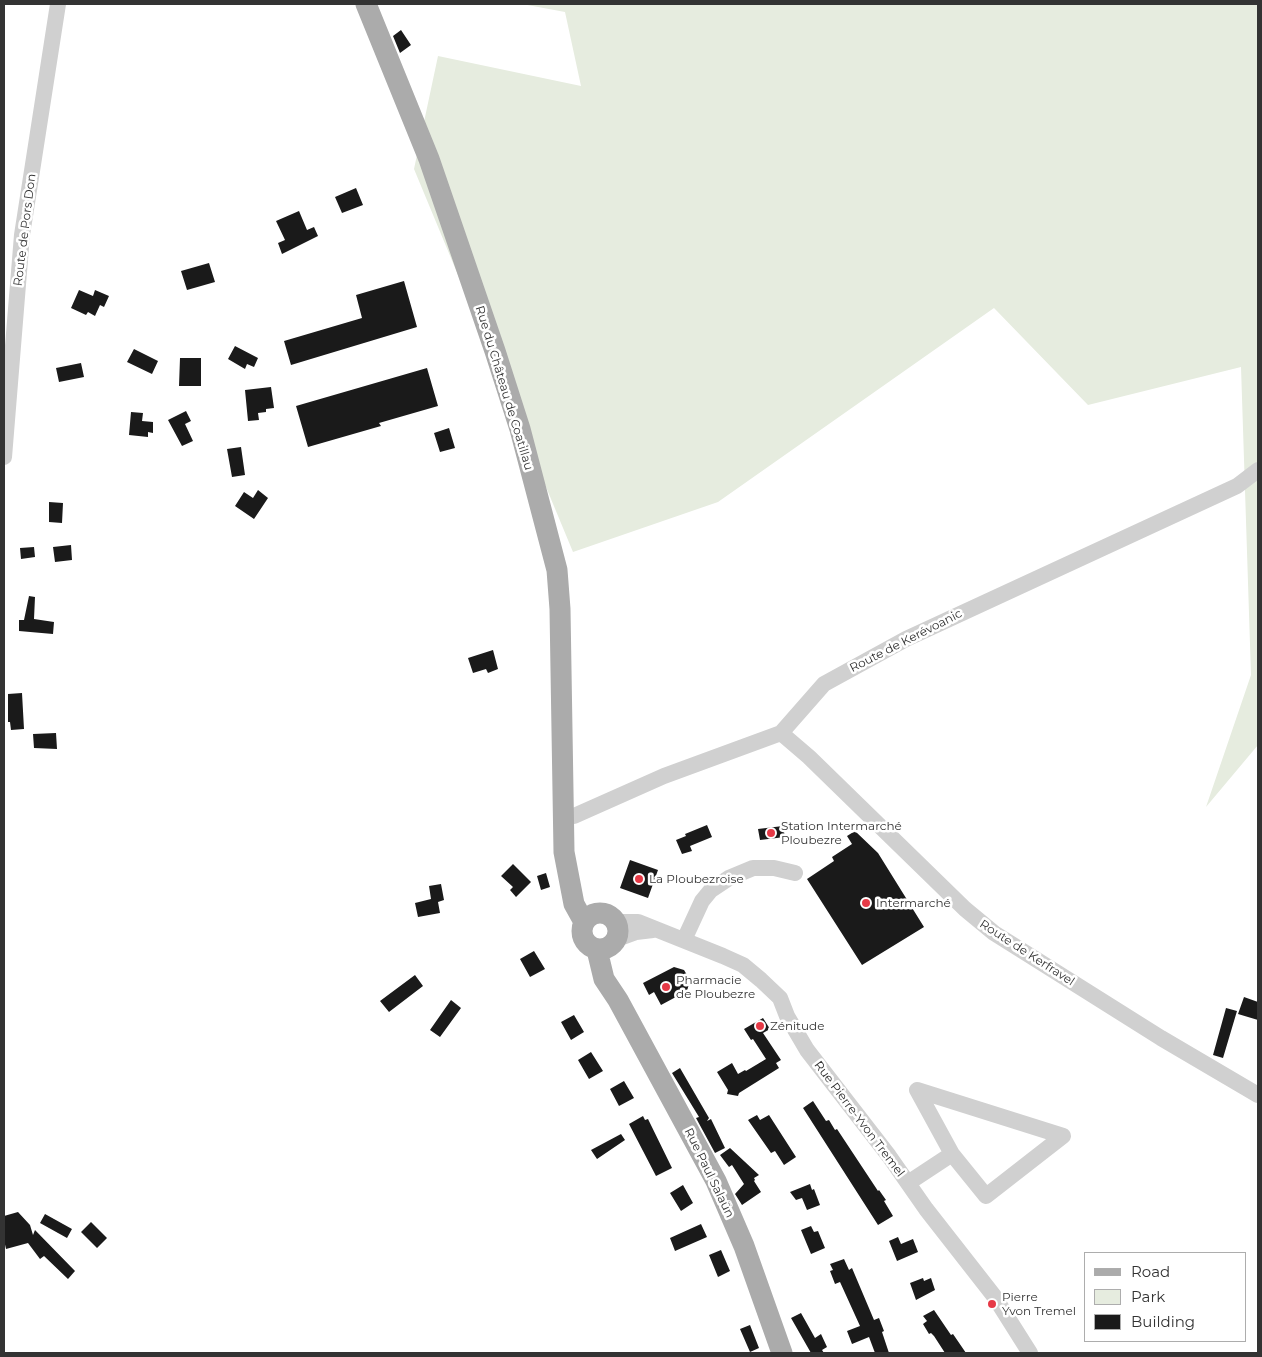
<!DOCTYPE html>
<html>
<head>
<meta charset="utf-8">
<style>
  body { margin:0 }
  #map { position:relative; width:1262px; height:1357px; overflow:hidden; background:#fff; font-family:Montserrat,sans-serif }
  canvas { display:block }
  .frame { position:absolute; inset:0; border:5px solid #333; pointer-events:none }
  .legend { position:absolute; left:1084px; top:1252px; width:162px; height:90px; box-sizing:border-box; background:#fff; border:1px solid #adadad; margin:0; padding:6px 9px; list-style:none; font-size:15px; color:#333 }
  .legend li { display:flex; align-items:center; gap:10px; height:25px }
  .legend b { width:25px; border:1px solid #adadad }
</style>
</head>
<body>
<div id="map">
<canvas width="1262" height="1357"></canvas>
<div class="frame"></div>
<ul class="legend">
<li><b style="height:6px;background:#ababab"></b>Road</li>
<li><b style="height:14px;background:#e6ecdf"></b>Park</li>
<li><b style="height:14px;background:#1a1a1a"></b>Building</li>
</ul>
</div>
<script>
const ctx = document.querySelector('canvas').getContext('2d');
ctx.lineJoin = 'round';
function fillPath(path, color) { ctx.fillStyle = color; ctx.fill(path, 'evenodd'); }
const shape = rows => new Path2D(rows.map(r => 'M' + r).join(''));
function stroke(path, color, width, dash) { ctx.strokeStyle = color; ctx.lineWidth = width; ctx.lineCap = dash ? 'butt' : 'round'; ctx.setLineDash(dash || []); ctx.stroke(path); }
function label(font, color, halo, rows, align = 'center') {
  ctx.font = font + ' Montserrat,sans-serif'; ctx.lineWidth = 5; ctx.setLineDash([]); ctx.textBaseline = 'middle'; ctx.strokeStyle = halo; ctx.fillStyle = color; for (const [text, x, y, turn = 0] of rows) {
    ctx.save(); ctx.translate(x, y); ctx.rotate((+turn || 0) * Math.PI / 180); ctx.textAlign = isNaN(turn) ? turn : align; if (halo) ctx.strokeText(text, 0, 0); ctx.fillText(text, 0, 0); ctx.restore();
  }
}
const green = shape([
  [522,4,1258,4,1258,745,1206,807,1251,675,1241,367,1088,405,994,308,718,502,573,552,414,169,438,56,581,86,565,12]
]);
const building = shape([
  [401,30,411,45,400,53,393,36],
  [356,188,363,205,342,213,335,197],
  [299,211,307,230,314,227,318,236,282,254,278,243,285,240,276,221],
  [209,263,215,282,187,290,181,271],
  [404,281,417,327,291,365,284,341,362,318,356,295],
  [79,290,93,296,95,290,109,296,104,307,100,305,95,316,88,312,86,315,71,308],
  [235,346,258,358,254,367,247,364,245,369,228,359],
  [134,349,158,361,152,374,127,362],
  [180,358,201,358,201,386,179,386],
  [81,363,84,377,59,382,56,368],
  [427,368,438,406,379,423,381,426,308,447,296,406],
  [271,387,274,408,266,409,266,412,258,413,259,420,248,421,245,390],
  [186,411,191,421,185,424,193,441,182,446,168,420],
  [131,412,143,413,142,421,153,422,153,433,148,432,148,437,129,435],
  [449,428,455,448,440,452,434,433],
  [241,447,245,475,232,477,227,449],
  [258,490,268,498,254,519,235,506,244,492,253,498],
  [49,502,63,503,62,523,49,522],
  [71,545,72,560,55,562,53,547],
  [34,547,35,557,21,559,20,548],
  [29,596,35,597,34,619,54,622,53,634,19,631,19,620,24,620],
  [493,650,498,669,488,673,486,669,473,673,468,658],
  [22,693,24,729,11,730,10,722,8,722,8,694],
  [56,733,57,749,34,748,33,734],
  [707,825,712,837,690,846,692,851,682,854,676,840,686,836,685,834],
  [783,826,785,837,760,840,758,829],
  [855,831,878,853,924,927,862,965,807,879,834,861,832,857,852,844,847,836],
  [630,860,658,870,648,898,620,888],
  [513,864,531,882,516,897,510,890,513,887,501,876],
  [546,873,550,887,541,890,537,876],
  [441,884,444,900,438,902,440,913,418,917,415,903,431,899,429,886],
  [534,951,545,969,530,977,520,959],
  [674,967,684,970,690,980,687,991,661,1005,654,992,649,995,643,983],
  [415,975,423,986,389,1012,380,1001],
  [1244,997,1258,1002,1258,1020,1238,1014],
  [451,1000,461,1008,440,1037,430,1030],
  [1226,1008,1237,1011,1223,1058,1213,1055],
  [574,1015,584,1032,571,1040,561,1022],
  [763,1018,770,1029,763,1033,781,1060,776,1063,779,1068,739,1093,738,1096,727,1094,728,1090,717,1072,732,1063,738,1074,745,1070,746,1071,766,1059,753,1039,751,1040,744,1029],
  [591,1052,603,1071,589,1079,578,1060],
  [680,1068,709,1118,707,1121,711,1119,725,1148,715,1153,696,1118,699,1117,672,1073],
  [624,1081,634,1098,619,1106,610,1089],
  [813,1101,826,1121,829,1120,835,1130,837,1129,878,1191,879,1190,886,1200,884,1201,893,1216,878,1225,803,1108],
  [757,1115,760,1120,769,1115,796,1157,784,1165,775,1151,771,1153,748,1120],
  [643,1116,645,1120,648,1119,672,1168,656,1176,629,1124],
  [621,1134,625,1140,597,1159,591,1150],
  [730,1148,759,1175,754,1178,755,1180,754,1181,761,1192,742,1205,735,1194,744,1184,732,1165,729,1167,720,1155],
  [810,1184,812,1190,814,1189,820,1205,807,1210,802,1198,796,1200,790,1192],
  [683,1185,693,1203,681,1211,670,1193],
  [18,1212,30,1225,33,1235,35,1230,75,1271,68,1279,44,1256,40,1259,28,1243,6,1249,4,1240,4,1216],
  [45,1214,72,1229,67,1238,40,1223],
  [91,1222,107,1238,97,1248,81,1232],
  [701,1224,707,1237,675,1251,670,1238],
  [811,1226,814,1232,818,1231,825,1248,811,1254,801,1230],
  [898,1237,901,1244,913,1239,918,1252,897,1261,889,1241],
  [721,1250,730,1271,718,1277,709,1255],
  [844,1259,849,1270,852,1268,874,1320,879,1318,884,1331,882,1332,889,1353,875,1353,869,1337,852,1344,847,1331,860,1326,840,1282,835,1284,830,1271,833,1270,830,1264],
  [923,1278,924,1281,931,1278,935,1290,916,1300,910,1283],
  [934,1310,951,1335,953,1334,966,1353,945,1353,934,1336,931,1333,929,1334,923,1324,927,1321,923,1316],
  [801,1313,815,1338,821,1334,827,1347,822,1350,824,1353,811,1353,791,1318],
  [750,1325,759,1348,750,1352,740,1329]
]);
const minor = shape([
  [4,457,22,235,58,4],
  [781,733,809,757,965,909,994,933,1161,1038,1258,1095],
  [563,818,574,816,664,776,781,733,824,684,906,639,1237,486,1258,470],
  [616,922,638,922,723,956,743,965,761,980,780,998,787,1016,807,1050,889,1156,926,1209,994,1296,1030,1353],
  [617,939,636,932,653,930],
  [684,940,702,901,711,890,729,878,753,868,774,868,795,873],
  [908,1183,952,1154,986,1196,1063,1136,917,1090,952,1154]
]);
const major = shape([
  [366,4,429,159,495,351,520,429,557,570,560,609,564,852,574,904,584,922],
  '582 931a18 18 0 1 1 36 0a18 18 0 1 1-36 0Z',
  [597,950,604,979,618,1000,716,1181,744,1246,782,1353]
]);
const markers = [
  [771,833,5,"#e63946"],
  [639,879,5,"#e63946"],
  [866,903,5,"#e63946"],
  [666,987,5,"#e63946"],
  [760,1026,5,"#e63946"],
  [992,1304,5,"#e63946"]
];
const streetNames = [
  ["Route de Pors Don",25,230,-83],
  ["Rue du Château de Coatillau",504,388,73],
  ["Route de Kerévoanic",906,641,-27],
  ["Route de Kerfravel",1027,953,33],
  ["Rue Pierre-Yvon Tremel",859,1119,53],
  ["Rue Paul Salaün",709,1173,64]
];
const poiNames = [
  ["Station Intermarché",781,826],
  ["Ploubezre",781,840],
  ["La Ploubezroise",649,879],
  ["Intermarché",876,903],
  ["Pharmacie",676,980],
  ["de Ploubezre",676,994],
  ["Zénitude",770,1026],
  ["Pierre",1002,1297],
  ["Yvon Tremel",1002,1311]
];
fillPath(green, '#e6ecdf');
fillPath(building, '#1a1a1a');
stroke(minor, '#d0d0d0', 16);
stroke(major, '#ababab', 21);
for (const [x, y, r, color] of markers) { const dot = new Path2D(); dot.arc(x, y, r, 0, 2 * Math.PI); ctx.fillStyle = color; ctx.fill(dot); stroke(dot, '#fff', 2); }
label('12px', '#333', '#fff', streetNames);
label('12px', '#333', '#fff', poiNames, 'left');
</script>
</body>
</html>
